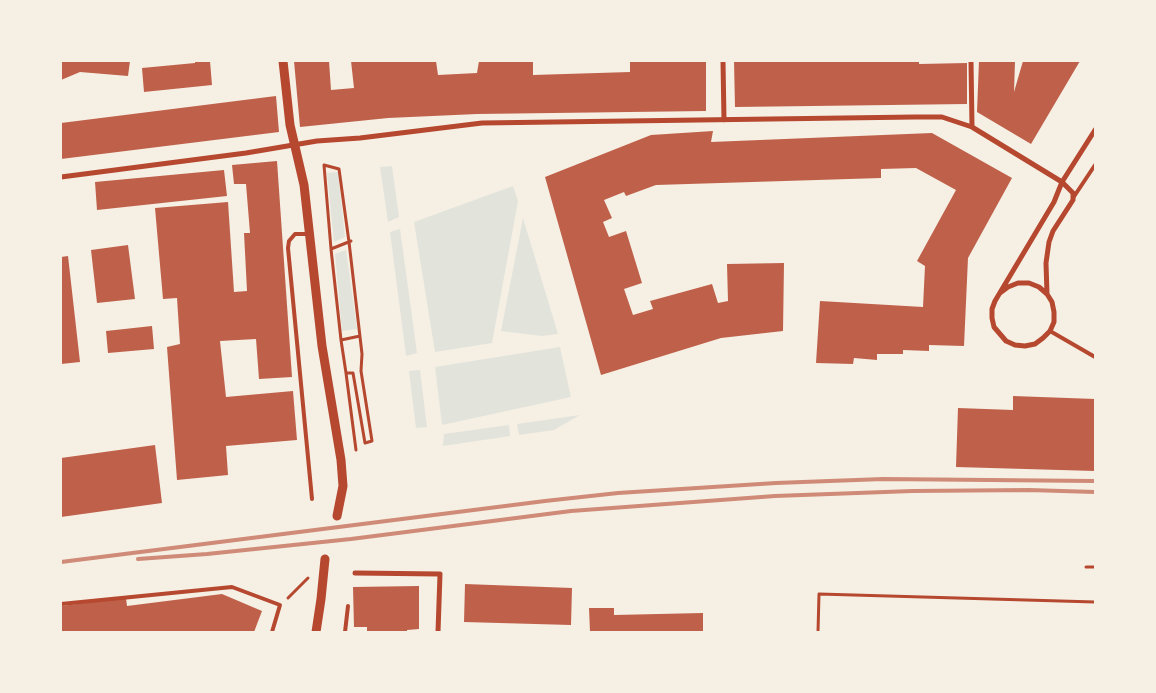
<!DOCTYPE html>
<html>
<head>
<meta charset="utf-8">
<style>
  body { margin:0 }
  #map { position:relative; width:1156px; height:693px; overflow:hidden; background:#f6efe4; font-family:Georgia,serif }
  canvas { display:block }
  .frame { position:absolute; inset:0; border:62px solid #f6efe4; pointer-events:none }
</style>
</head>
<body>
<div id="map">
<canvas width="1156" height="693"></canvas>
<div class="frame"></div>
</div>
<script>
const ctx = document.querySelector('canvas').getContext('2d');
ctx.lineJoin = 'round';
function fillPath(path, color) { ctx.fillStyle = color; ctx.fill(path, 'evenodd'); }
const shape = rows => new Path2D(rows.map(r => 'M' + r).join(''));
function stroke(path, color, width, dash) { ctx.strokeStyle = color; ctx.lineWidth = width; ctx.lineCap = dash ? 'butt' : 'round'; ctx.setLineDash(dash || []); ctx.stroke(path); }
const green = shape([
  [392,166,399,217,388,222,380,167],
  [338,172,345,237,334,242,327,173],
  [513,186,518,201,492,343,435,352,414,222],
  [523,218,558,334,542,336,501,331],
  [400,229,417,353,406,356,390,232],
  [346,250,357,329,342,331,335,254],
  [560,347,571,397,442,425,435,367],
  [420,370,427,427,416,428,409,371],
  [580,415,554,430,519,435,517,424],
  [509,425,510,436,443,446,444,434]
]);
const building = shape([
  [61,61,130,61,128,76,80,72,61,80],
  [195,61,210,61,212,85,144,92,142,68,195,63],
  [294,61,329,61,331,90,354,88,351,61,436,61,438,75,477,73,479,61,533,61,533,75,630,72,630,61,706,61,706,111,477,114,388,118,300,127],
  [734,61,919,61,919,64,967,63,967,104,735,107],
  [979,61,1015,61,1014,92,1023,61,1080,61,1031,144,977,112],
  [276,96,279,132,61,159,61,123],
  [713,131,711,142,932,133,1012,178,968,258,964,346,929,345,929,351,903,350,903,354,877,354,877,360,854,358,853,364,816,363,820,301,923,307,925,266,917,261,956,190,916,168,881,169,881,178,656,185,626,196,624,192,604,200,612,218,603,222,609,237,626,231,642,283,624,289,633,315,653,309,650,301,712,284,718,303,728,301,727,264,784,263,783,331,721,338,601,375,545,177,651,135],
  [277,161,292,377,259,379,256,339,220,341,226,397,293,391,297,440,226,446,228,475,177,480,167,347,180,344,177,298,163,299,155,208,228,202,234,292,247,291,244,233,250,233,246,184,234,184,232,165],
  [224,170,227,196,97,210,95,182],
  [128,245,135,299,97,303,91,250],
  [68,256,80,362,61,364,61,257],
  [152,326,154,349,108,353,106,331],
  [1013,396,1095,399,1095,471,956,467,958,408,1013,410],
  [155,445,162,503,61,517,61,458],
  [465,584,572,588,571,625,464,622],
  [419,586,419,629,407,630,407,632,367,632,367,627,354,627,353,587],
  [222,594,262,611,254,632,61,632,61,606,126,598,127,606],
  [589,608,614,608,614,615,703,613,703,632,590,632]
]);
const path = shape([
  [331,249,351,241],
  [341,340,346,373],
  [356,450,346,373,353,373,365,443,372,441,361,371,362,354,349,242,339,169,324,165,331,249,341,340,360,336],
  [1086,567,1095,567],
  [288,598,308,578],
  [818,632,819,594,1095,602]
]);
const service = shape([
  [1073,198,1095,165],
  [308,234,295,234,289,241,288,248,312,499],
  [1050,331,1095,357],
  [61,604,232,587,280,605,272,632],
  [345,632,348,606]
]);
const minor = shape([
  [723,61,724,120],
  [971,61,972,127],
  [61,177,246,153,317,141,360,138,482,123,915,117,942,117,972,127,1062,182,1073,193,1073,200,1053,231,1049,242,1046,263,1047,294],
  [1000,293,1008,287,1018,283,1029,283,1039,287,1047,294,1052,302,1054,312,1054,322,1050,331,1043,338,1035,344,1025,346,1015,345,1006,341,994,327,992,318,992,309,995,301,1054,202,1062,182,1095,130],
  [355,573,440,574,438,632]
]);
const tertiary = shape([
  [283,61,290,125,304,185,322,346,341,460,343,486,337,516],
  [316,632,321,599,325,559]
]);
const rail = shape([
  [138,559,207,554,351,539,571,511,775,496,912,491,1029,490,1095,492],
  [61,562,545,501,618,493,776,483,883,479,1095,481]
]);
fillPath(green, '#e2e4dc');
fillPath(building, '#bf614a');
stroke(path, '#b5482f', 3);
stroke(service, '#b5482f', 4);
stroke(minor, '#b5482f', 5);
stroke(tertiary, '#b5482f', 9);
stroke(rail, '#cf8b77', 4);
</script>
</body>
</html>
